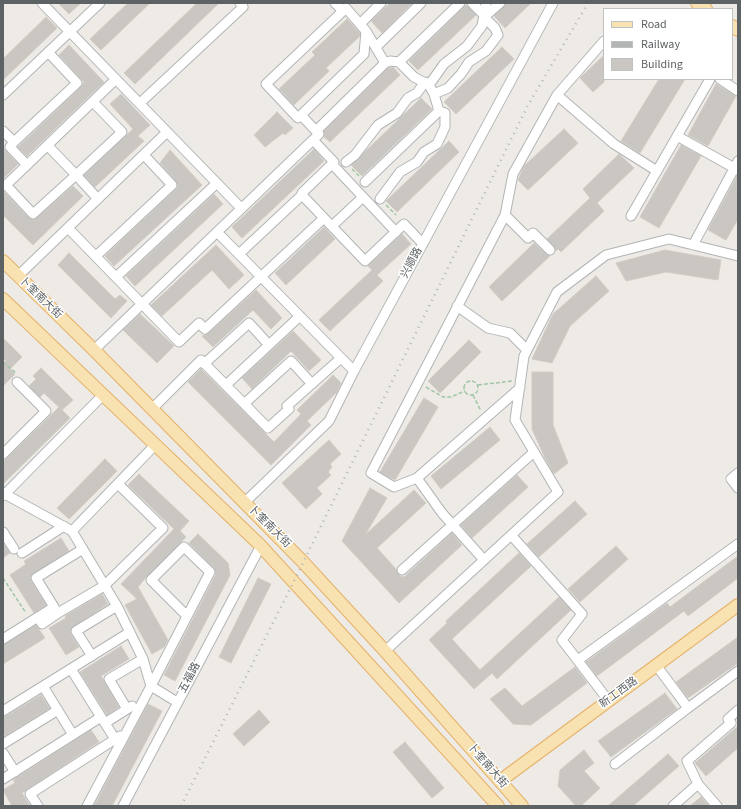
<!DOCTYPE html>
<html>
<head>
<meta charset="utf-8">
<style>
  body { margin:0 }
  #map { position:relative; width:741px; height:809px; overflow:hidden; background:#eeebe6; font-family:"Source Sans 3",sans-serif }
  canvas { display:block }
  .frame { position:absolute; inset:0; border:4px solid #5d6264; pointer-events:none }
  .legend { position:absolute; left:603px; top:8px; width:130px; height:72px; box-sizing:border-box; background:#fff; border:1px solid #bec0c1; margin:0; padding:5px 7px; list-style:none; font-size:12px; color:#5d6264 }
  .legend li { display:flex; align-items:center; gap:8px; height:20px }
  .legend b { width:20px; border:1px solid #bec0c1 }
</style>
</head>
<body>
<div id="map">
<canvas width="741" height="809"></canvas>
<div class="frame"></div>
<ul class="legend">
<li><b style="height:5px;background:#f8e2b1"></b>Road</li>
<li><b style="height:5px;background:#b3b4b4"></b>Railway</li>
<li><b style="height:11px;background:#cac6c2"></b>Building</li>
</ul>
</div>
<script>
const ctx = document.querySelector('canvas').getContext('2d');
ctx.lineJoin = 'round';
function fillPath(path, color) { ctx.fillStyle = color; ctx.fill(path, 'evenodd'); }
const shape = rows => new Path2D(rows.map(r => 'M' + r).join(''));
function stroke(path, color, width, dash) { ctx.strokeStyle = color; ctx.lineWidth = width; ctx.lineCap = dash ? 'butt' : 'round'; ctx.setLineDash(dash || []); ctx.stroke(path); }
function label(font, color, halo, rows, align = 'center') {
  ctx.font = font + ' "Source Sans 3","Noto Sans SC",sans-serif'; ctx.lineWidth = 3; ctx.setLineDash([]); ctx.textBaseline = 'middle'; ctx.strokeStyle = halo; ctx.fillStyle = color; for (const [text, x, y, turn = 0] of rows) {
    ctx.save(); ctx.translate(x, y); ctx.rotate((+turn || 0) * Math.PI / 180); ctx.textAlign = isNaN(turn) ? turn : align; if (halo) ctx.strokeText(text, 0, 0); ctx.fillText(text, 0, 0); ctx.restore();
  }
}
const building = shape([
  [58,3,81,3,69,14,58,3],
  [128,3,150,3,101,50,90,39,128,3],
  [197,3,219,3,135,84,124,73,197,3],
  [390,3,412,3,382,33,371,21,390,3],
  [507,3,531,3,505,28,494,16,507,3],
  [466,5,476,15,418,70,409,61,466,5],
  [46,17,57,28,3,80,3,59,46,17],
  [347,19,360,33,360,36,326,68,329,71,294,105,279,89,315,55,312,52,347,19],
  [69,45,104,82,27,156,18,147,81,87,84,82,59,55,69,45],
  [502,47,514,59,456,114,444,102,502,47],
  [604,55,604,82,593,92,580,78,604,55],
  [393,67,400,75,330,142,324,137,324,131,388,68,393,67],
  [659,79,685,79,640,153,621,141,659,79],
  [716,84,736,96,708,146,688,135,716,84],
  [121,94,150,125,138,136,144,141,95,187,84,175,133,129,110,104,121,94],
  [421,98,432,109,362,176,351,165,421,98],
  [277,112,293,128,285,135,283,133,265,147,254,135,277,112],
  [564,129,578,143,528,190,518,180,524,166,564,129],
  [449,141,459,152,397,212,386,201,449,141],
  [681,145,701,156,659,228,640,217,681,145],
  [3,148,18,164,3,179,3,148],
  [314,149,324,161,242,238,232,227,314,149],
  [170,150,202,185,114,266,105,256,178,187,176,181,160,163,170,150],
  [619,154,634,168,597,203,604,211,561,252,558,249,556,251,554,246,547,239,590,198,583,189,619,154],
  [737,176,738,219,726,240,708,230,737,176],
  [73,186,83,196,33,245,3,215,3,191,29,218,34,220,73,186],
  [214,194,223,204,135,286,126,276,214,194],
  [324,227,335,239,286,285,275,273,324,227],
  [402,234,411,244,377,275,383,281,330,331,319,320,372,270,368,266,402,234],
  [534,243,546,254,550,256,502,301,489,287,534,243],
  [216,245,244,275,229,289,212,270,162,316,151,305,216,245],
  [665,250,721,260,718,280,666,272,626,281,616,263,665,250],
  [69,253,115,299,120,295,127,301,111,318,58,265,69,253],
  [596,276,609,291,570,326,552,363,532,359,553,314,596,276],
  [256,290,282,318,271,329,253,310,213,347,202,336,209,333,256,290],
  [140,314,174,346,157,363,123,330,140,314],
  [293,331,321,360,309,371,291,351,252,389,242,378,293,331],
  [3,338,22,357,10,369,15,374,3,386,3,362,4,363,6,361,3,358,3,338],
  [469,340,481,352,440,393,428,381,469,340],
  [41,368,73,400,62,410,44,393,40,397,29,386,36,379,33,376,41,368],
  [201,369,274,442,301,414,297,410,333,375,341,383,337,392,307,421,311,425,271,465,188,382,201,369],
  [532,372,553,372,553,425,568,463,554,474,545,458,532,429,532,372],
  [424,398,438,407,395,480,380,472,424,398],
  [59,407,70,418,3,484,3,462,59,407],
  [490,427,500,440,441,489,431,476,490,427],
  [329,440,341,454,330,464,332,467,328,472,331,475,317,488,322,494,306,509,282,483,329,440],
  [105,459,117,471,69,519,57,508,105,459],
  [139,474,189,521,180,531,186,537,147,576,138,587,168,640,164,647,152,654,125,605,137,599,121,584,174,529,128,485,139,474],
  [517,475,528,487,472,538,461,525,517,475],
  [370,488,387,498,365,535,414,490,426,503,377,548,396,569,400,576,404,577,452,533,462,545,399,603,342,541,370,488],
  [575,501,587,514,539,557,527,544,575,501],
  [198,534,228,563,230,575,175,681,164,675,216,574,214,568,189,543,198,534],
  [61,538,69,551,31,576,31,581,46,605,34,613,10,575,26,564,24,561,61,538],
  [3,543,10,553,3,558,3,543],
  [616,546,628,559,580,602,568,589,616,546],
  [519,553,531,566,452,639,480,670,559,597,571,610,497,679,492,673,474,689,429,640,447,623,446,621,519,553],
  [738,556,738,578,688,616,684,611,597,676,586,662,667,603,670,607,738,556],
  [258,578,271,584,231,663,219,657,258,578],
  [102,594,108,604,71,628,71,634,79,647,66,655,49,628,66,618,65,616,102,594],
  [36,625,45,638,3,664,3,645,36,625],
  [738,637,738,663,688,698,676,682,738,637],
  [121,646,129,659,101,676,119,707,107,715,80,672,121,646],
  [575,667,587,683,531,725,513,724,490,699,505,688,522,706,575,667],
  [665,693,677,709,611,757,598,741,665,693],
  [41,695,50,708,3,737,3,718,41,695],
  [148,704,162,711,112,806,94,806,148,704],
  [259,710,270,722,244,746,233,734,259,710],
  [738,726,738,748,706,776,695,763,738,726],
  [91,730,99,742,22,793,30,806,12,806,3,790,15,783,13,780,91,730],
  [405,742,444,788,432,798,393,752,405,742],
  [584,750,594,763,584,771,600,788,581,806,576,806,558,786,560,770,584,750],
  [668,754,679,766,633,806,608,806,668,754],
  [701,797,709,806,690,806,701,797]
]);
const minorTunnel = shape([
  [3,153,5,151]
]);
const path = shape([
  [352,169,359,176],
  [386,205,396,215],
  [3,362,16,373],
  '464 388a7 7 0 1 1 14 0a7 7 0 1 1-14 0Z',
  [478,385,512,381],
  [426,387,443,397,451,397,465,391],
  [473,395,481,411],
  [3,578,26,613]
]);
const minor = shape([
  [42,3,241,208],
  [335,3,343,11,266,84,298,118,364,54,366,31,346,8],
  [472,3,484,15],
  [360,24,381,3],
  [366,31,385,63],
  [376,47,421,3],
  [399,62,460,3],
  [720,79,738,91],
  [429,85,434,94,448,88,461,74,469,62,486,51,498,35,495,28,484,17,500,3],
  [3,95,100,3],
  [557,95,614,144,657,171],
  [140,103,243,7,240,3],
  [301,115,316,131],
  [3,131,14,142,77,83,48,52],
  [677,136,738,170],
  [14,142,10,147,27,165,116,79],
  [48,146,76,175,122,132,93,102],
  [346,162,355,155,378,125,397,113,408,98,417,93,425,82],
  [332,164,396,232],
  [27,165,6,185,33,214,76,175,98,199],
  [365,182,439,111,434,94],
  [302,193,334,162,313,140],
  [380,199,400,172,417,162,424,152,437,144,445,127,445,113,439,111],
  [505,215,513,174,557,95,604,41],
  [631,216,710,79],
  [332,226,363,197],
  [68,228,179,342,199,323,205,329,324,218],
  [217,232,354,371],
  [693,245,738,161],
  [239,254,302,195,365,261,404,224,423,244],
  [96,256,172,185,144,155],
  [18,276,167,132],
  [116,277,217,183],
  [457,306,488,328,510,333,527,350],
  [94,350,317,136,319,134,316,131,385,63,390,61,399,62,414,77,429,85,444,64,467,46,482,26,486,3],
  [204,364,249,323,269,345],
  [226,385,300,316],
  [244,404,291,361,312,384],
  [152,409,201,360,268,428,289,409,287,406,341,358],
  [3,454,46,411,17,382],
  [738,473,731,479,738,488],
  [417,478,520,388],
  [3,493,72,531,117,606,143,659,151,686,177,702],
  [3,496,103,395],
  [244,503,329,421,354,371,553,3],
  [72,531,155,445],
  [3,532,14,549],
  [511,535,582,614,562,640,608,700],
  [22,553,64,526],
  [484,560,442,513,417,478,394,487,371,473,505,215,528,238,533,233,550,250],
  [402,570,534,452],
  [58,613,104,586,163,528,118,484],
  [38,617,42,624,58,613,55,609],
  [3,639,54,607,36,578,83,549],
  [385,651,558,492,515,420,524,356,557,292,606,255,669,239,738,256],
  [92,656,76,631,117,606],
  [578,660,738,544],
  [656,665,688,708,738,671],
  [71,669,101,717],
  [43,686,73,735],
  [127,709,109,679,143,659],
  [3,711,130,632],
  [105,723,132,706],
  [3,744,58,710],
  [3,753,15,772],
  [615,764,688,708],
  [3,779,101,717,115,739],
  [698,784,687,761,731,723,728,719,738,710],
  [38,806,30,794,120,736],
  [87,806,151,686,210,572,184,547,151,580,187,616],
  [123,806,258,551],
  [673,806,698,784,717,806]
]);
const major = shape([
  [697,3,706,9],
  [732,26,738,30],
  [3,261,94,350,303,562,385,651,522,806],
  [3,299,259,544,498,806],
  [500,781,738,605]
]);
const rail = shape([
  [181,806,294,581,527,107,588,3]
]);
const streetNames = [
  ["兴顺路",412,263,-62],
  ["卜奎南大街",40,298,44],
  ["卜奎南大街",269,527,45],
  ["五福路",190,678,-62],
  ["新工西路",619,693,-36],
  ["卜奎南大街",487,766,49]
];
fillPath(building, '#cac6c2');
stroke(building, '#d2ccc4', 1);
stroke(minorTunnel, '#cac9c6', 9, [9, 4.5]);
stroke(minor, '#b1b4b6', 11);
stroke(major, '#e5b068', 14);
stroke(path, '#a0c6a5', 1.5, [4, 2]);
stroke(minor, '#fff', 9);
stroke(major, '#f8e2b1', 12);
stroke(rail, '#b3b4b4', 2.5, [1, 5]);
label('11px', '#5d6264', '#fff', streetNames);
</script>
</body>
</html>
